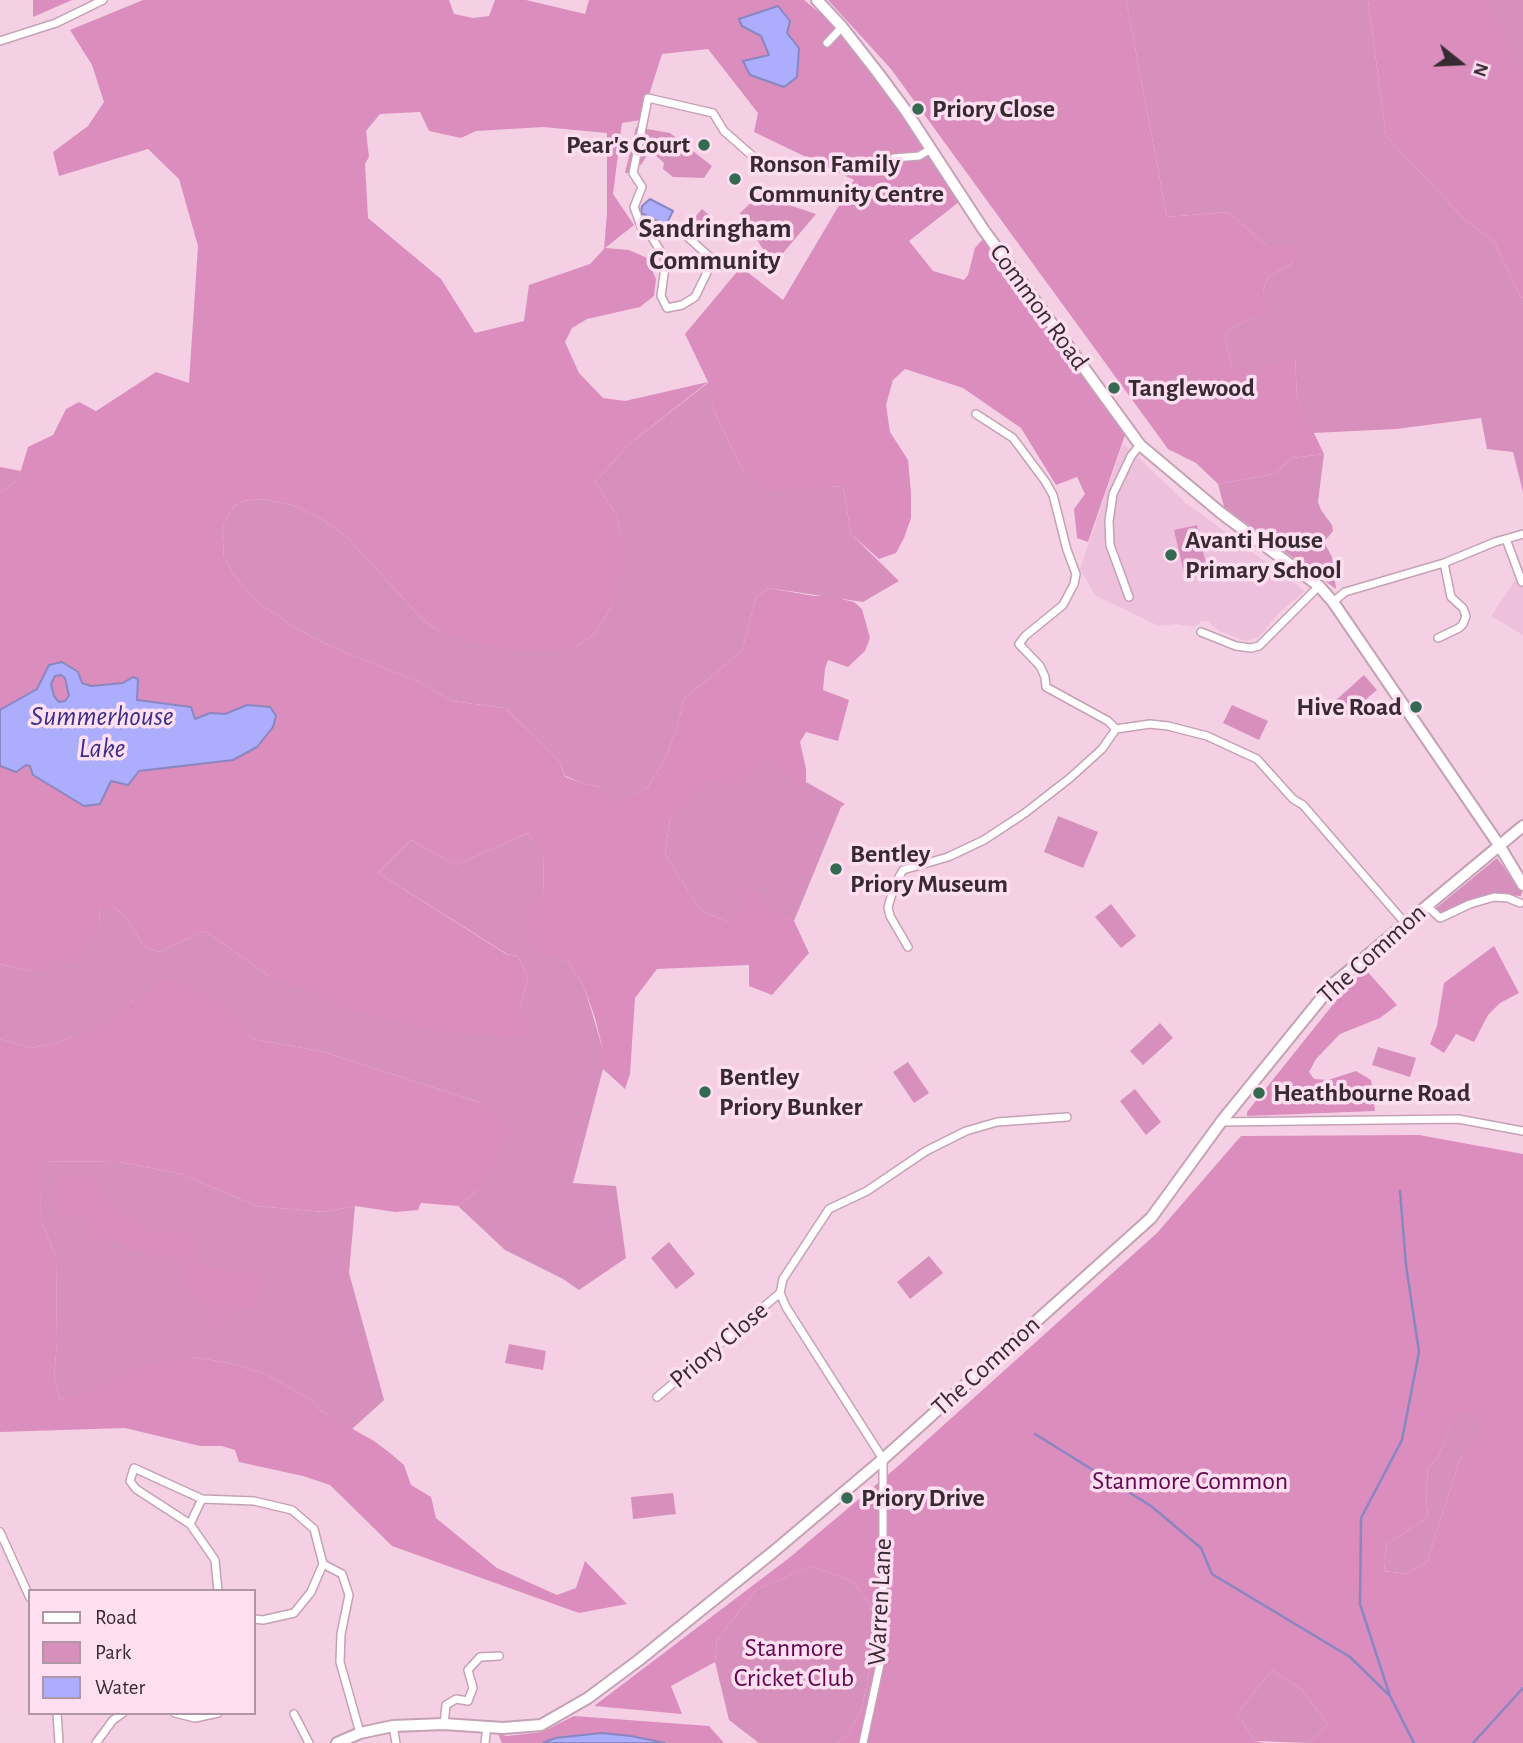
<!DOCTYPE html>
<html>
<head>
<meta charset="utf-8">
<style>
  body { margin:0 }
  #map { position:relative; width:1523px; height:1743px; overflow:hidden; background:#f5d0e5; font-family:"Alegreya Sans",sans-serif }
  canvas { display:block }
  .legend { position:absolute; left:28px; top:1589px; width:228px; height:126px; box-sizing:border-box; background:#fedff1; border:2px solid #af97a5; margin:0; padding:9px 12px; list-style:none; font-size:21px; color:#382a32 }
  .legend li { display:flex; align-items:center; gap:14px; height:35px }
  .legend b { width:35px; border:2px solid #af97a5 }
  .north { position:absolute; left:1425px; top:28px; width:70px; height:70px; -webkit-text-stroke:5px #fedff1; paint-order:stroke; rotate:108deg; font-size:19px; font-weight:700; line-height:28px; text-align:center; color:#382a32 }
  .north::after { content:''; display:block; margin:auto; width:24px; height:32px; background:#382a32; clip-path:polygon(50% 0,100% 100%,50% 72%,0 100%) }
</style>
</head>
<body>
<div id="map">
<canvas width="1523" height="1743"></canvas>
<ul class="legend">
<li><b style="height:9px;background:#fff"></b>Road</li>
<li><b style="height:19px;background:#d790bc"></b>Park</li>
<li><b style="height:19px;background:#acaefd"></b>Water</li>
</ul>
<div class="north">N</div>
</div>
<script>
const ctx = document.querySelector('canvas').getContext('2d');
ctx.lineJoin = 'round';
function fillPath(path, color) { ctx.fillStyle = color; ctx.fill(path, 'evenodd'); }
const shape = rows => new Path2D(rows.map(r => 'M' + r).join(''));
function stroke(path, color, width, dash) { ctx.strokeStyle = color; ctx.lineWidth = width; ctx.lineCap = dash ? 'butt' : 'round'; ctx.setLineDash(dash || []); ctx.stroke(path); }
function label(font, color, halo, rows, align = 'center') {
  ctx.font = font + ' "Alegreya Sans",sans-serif'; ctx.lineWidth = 7; ctx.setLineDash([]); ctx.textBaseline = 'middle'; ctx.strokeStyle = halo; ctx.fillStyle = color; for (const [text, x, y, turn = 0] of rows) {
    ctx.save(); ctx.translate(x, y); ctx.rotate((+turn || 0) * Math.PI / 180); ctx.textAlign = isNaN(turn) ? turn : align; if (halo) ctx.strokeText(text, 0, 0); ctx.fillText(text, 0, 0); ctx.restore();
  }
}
const built = shape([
  [1123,443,1186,503,1305,591,1280,612,1259,637,1245,641,1219,631,1207,621,1202,621,1194,627,1176,624,1159,626,1096,596,1080,569],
  [1516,579,1523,580,1523,635,1491,616]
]);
const green = shape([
  [1126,0,1368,0,1386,136,1465,220,1494,241,1523,302,1523,492,1513,452,1487,449,1481,418,1396,429,1313,433,1297,398,1295,356,1246,375,1231,365,1225,337,1232,327,1270,310,1263,291,1268,277,1293,263,1296,246,1267,246,1228,212,1167,217],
  [1476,0,1523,0,1523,83],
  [636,127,670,133,712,166,704,178,673,177,663,169,664,163,640,141,637,160,643,153,646,157,641,165,636,162,633,173,625,173],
  [759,195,816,214,773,265,740,213],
  [702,209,714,219,697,240,684,230],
  [709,382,714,411,741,467,761,490,843,486,851,534,899,581,863,602,768,588,756,598,742,650,716,673,684,698,677,728,665,759,648,787,612,805,599,787,582,783,565,776,560,762,505,708,452,701,419,682,330,646,297,629,259,603,233,574,224,558,222,528,234,506,243,501,263,499,292,505,320,518,346,536,422,619,439,631,575,647,594,635,612,606,622,538,616,514,595,482,629,444],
  [1324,454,1318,502,1321,510,1332,525,1333,531,1324,542,1332,557,1336,589,1224,507,1218,484,1274,474,1292,458],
  [0,467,21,471,18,480,0,493],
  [1197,525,1206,564,1183,569,1174,530],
  [1364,675,1377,690,1347,715,1335,701],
  [1232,705,1268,721,1259,740,1223,723],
  [767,760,845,804,841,807,794,921,756,906,728,922,700,910,665,854,670,818,709,775],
  [1058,816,1098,832,1083,868,1044,852],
  [528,833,543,852,544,894,532,949,568,962,585,989,603,1050,603,1069,573,1183,616,1186,626,1258,579,1290,563,1279,505,1250,458,1206,479,1189,481,1103,324,1052,253,1039,224,1004,133,1000,108,1022,59,1042,31,1048,0,1039,0,964,34,972,47,960,93,933,99,925,100,907,114,907,125,916,145,947,159,952,205,931,269,976,528,1038,521,1005,528,978,518,956,507,954,378,873,411,840,456,865],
  [1497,858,1522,892,1521,896,1489,894,1471,900,1445,913,1437,912,1435,909],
  [1111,904,1136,936,1121,948,1095,917],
  [1160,1023,1173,1038,1143,1065,1130,1051],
  [1378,1047,1416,1058,1410,1077,1372,1065],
  [908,1062,929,1093,914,1103,893,1072],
  [1135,1089,1161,1122,1146,1135,1120,1101],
  [39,1161,120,1162,181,1174,257,1206,324,1212,355,1206,349,1273,384,1400,352,1429,321,1411,310,1399,265,1374,233,1364,195,1357,60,1400,54,1376,57,1344,56,1257,41,1221],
  [669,1242,695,1274,676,1289,651,1258],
  [929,1256,943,1273,910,1299,897,1282],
  [509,1344,546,1351,543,1370,505,1363],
  [1457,1410,1474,1413,1485,1431,1460,1459,1427,1562,1407,1574,1384,1571,1387,1544,1428,1517,1426,1495,1428,1468,1438,1457],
  [673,1493,676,1514,633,1519,631,1497],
  [811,1566,852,1581,870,1604,874,1645,862,1709,847,1736,837,1743,759,1743,729,1720,715,1662,717,1640,756,1590],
  [1272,1670,1302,1690,1328,1725,1308,1743,1255,1741,1237,1714]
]);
const forest = shape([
  [33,0,72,0,33,17],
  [143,0,449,0,454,14,473,18,489,16,495,0,526,0,585,14,589,0,804,0,820,13,870,66,897,102,933,164,959,202,909,241,933,271,964,280,968,275,975,248,984,238,1036,313,1125,435,1088,542,1077,538,1074,509,1085,494,1077,477,1056,485,1021,428,963,388,905,369,893,380,886,405,890,432,908,460,911,493,911,518,904,538,896,553,879,559,851,534,843,486,761,491,741,467,714,411,708,382,629,444,595,482,616,514,622,538,621,574,612,606,594,635,575,647,545,652,501,649,461,640,439,631,422,619,346,536,320,518,292,505,263,499,243,501,234,506,222,528,224,558,233,574,259,603,297,629,330,646,419,682,452,701,505,708,560,762,565,777,582,783,599,787,613,804,648,787,665,759,677,728,684,698,716,673,742,650,756,598,768,588,814,596,829,596,854,602,862,609,870,638,865,651,848,667,828,660,825,669,823,690,849,700,838,741,806,732,800,742,806,769,806,789,767,760,739,784,711,780,670,818,665,854,700,910,728,922,743,903,736,884,764,894,759,906,794,921,809,953,772,995,749,986,749,965,657,969,635,998,630,1074,625,1089,603,1069,603,1050,595,1018,585,989,568,962,532,950,527,922,532,903,544,894,543,853,528,833,456,865,411,840,378,873,506,954,518,956,528,978,521,1005,529,1038,439,1032,359,1013,269,976,205,931,159,952,145,947,125,916,114,907,100,907,99,925,75,964,48,960,41,971,34,972,0,964,0,766,16,772,27,765,30,766,33,775,55,788,111,781,152,768,233,760,257,747,247,705,224,714,210,713,194,719,174,704,137,700,135,694,123,683,91,686,82,683,57,665,49,665,37,689,0,710,0,493,18,480,28,447,53,435,66,409,79,402,96,411,156,372,189,383,198,246,179,179,148,149,59,176,53,152,88,126,104,102,92,65,70,30],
  [708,49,758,113,754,132,854,180,783,300,741,267,685,334,708,382,625,401,603,398,579,373,565,342,572,328,587,319,640,307,654,296,656,279,647,258,629,250,605,248,634,225,613,194,622,123,641,120,662,54],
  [420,112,429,131,461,138,476,131,543,127,607,133,607,213,604,249,590,264,529,285,524,321,475,333,441,279,368,218,365,164,369,157,366,131,380,114],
  [828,0,1126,0,1167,217,1228,212,1267,246,1297,246,1293,263,1268,277,1263,291,1271,310,1232,327,1225,337,1231,365,1246,374,1295,355,1297,398,1324,454,1292,458,1274,474,1218,484,1196,463,1168,449,891,69],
  [1368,0,1487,0,1523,75,1523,302,1494,241,1465,220,1386,136],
  [61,675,65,678,69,696,65,701,59,702,54,697,51,684,55,676],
  [1494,946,1519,993,1500,1003,1488,1015,1474,1042,1456,1034,1444,1053,1430,1044,1437,1026,1444,983],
  [1366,970,1397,1005,1380,1018,1340,1034,1316,1059,1309,1072,1314,1079,1328,1080,1356,1071,1371,1080,1375,1111,1247,1116,1247,1112,1347,987],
  [170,978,225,1004,253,1039,324,1052,481,1103,512,1128,479,1189,458,1206,421,1203,418,1210,395,1212,355,1206,324,1212,257,1206,181,1174,120,1162,40,1161,41,1221,56,1257,57,1344,54,1376,60,1400,100,1386,142,1364,195,1357,233,1364,265,1374,310,1399,321,1411,374,1441,390,1453,404,1465,411,1485,431,1497,436,1518,497,1568,557,1595,576,1588,585,1561,627,1604,579,1613,392,1546,330,1485,303,1476,239,1462,235,1450,222,1446,200,1446,125,1428,0,1432,0,1039,31,1048,59,1042,107,1022,133,1000],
  [1419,1135,1523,1154,1523,1743,1308,1743,1328,1725,1302,1690,1272,1670,1237,1714,1255,1741,1263,1743,837,1743,847,1736,862,1709,874,1645,870,1604,852,1581,811,1566,756,1590,717,1640,715,1662,671,1686,682,1714,594,1706,789,1558,897,1467,1157,1233,1241,1136],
  [1457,1411,1474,1413,1484,1431,1460,1459,1427,1562,1407,1574,1384,1571,1387,1544,1428,1517,1426,1495,1428,1468,1438,1457],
  [82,1175,95,1182,112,1205,152,1231,190,1233,196,1244,196,1260,220,1270,257,1273,265,1283,252,1311,233,1307,218,1331,204,1326,211,1310,182,1286,180,1278,180,1259,136,1252,111,1239,88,1239,87,1220,57,1214,50,1192,60,1177],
  [574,1716,709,1726,724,1743,665,1743,602,1733,555,1738,543,1743,502,1743,498,1734,507,1736,542,1732]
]);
const water = shape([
  [778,6,790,21,787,33,799,48,797,77,784,87,750,75,743,61,769,55,761,36,742,26,739,19,778,6],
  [650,199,673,211,666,225,641,213,642,206,650,199],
  [62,662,78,672,82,683,91,686,123,683,133,677,138,679,137,700,191,707,195,719,210,713,225,714,247,705,270,707,276,716,273,727,257,747,233,760,139,771,128,785,111,781,100,804,84,806,33,775,30,766,26,765,16,772,0,766,0,710,37,689,49,665,62,662],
  [61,675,65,678,69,696,65,701,59,702,54,696,51,684,55,676,61,675],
  [602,1733,631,1736,665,1743,543,1743,555,1738,602,1733]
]);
const stream = shape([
  [1035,1434,1151,1506,1201,1548,1212,1574,1350,1657,1390,1696,1414,1743],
  [1390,1696,1360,1604,1361,1518,1402,1440,1419,1352,1406,1265,1400,1191],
  [1473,1743,1523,1688]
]);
const minor = shape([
  [0,41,56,23,103,0],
  [827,43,842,27],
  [894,158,919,156,931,149],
  [651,236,681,231,713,260,695,297,682,305,667,308,661,296,666,260,651,236,642,229,634,207,642,187,633,173,648,98,713,113,724,131,765,167],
  [976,414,1013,438,1045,481,1053,495,1067,550,1076,574,1074,584,1063,605,1025,636,1019,644,1040,666,1045,677,1046,687,1108,721,1116,729],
  [1506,539,1522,582],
  [1129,597,1110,545,1109,521,1113,494,1131,456,1140,445],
  [1333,602,1345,592,1444,563,1495,542,1523,534],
  [1201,632,1236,646,1251,648,1259,646,1319,586],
  [1438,638,1459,628,1463,624,1466,616,1463,608,1451,597,1444,563],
  [1426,905,1440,918,1470,904,1494,897,1508,898,1520,903],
  [908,947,890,916,888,907,895,884,903,870,948,857,984,840,1025,813,1070,778,1102,749,1116,729,1150,724,1168,726,1207,736,1257,759,1293,799,1303,805,1405,923],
  [1221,1122,1458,1119,1523,1131],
  [657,1397,780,1293],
  [190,1524,202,1499],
  [0,1532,30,1598],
  [323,1564,342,1574,349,1595,341,1634,340,1662,360,1733],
  [218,1591,215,1560,190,1524,136,1489,130,1481,134,1468,202,1499,254,1501,292,1510,314,1529,323,1564,311,1592,294,1613,263,1620,254,1619],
  [57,1713,59,1743],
  [175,1713,195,1718,218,1713],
  [294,1714,309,1743],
  [444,1724,446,1705,456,1699,468,1701,473,1688,468,1670,480,1657,499,1656],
  [393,1726,396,1743],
  [96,1743,113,1720,123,1713],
  [485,1743,487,1726],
  [863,1743,883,1650,883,1459,786,1307,780,1293,783,1279,829,1209,867,1191,926,1151,966,1131,997,1122,1067,1117]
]);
const primary = shape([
  [817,0,842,27,878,73,906,111,983,229,1140,445,1221,513,1319,586,1333,602,1499,845,1523,885],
  [337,1743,360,1733,393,1726,444,1724,503,1728,541,1725,588,1698,639,1660,773,1552,883,1459,1151,1218,1221,1122,1333,984,1523,826]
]);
const markers = [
  [918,109,7,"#336a51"],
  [704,145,7,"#336a51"],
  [735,179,7,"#336a51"],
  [1114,388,7,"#336a51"],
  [1171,555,7,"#336a51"],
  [1416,707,7,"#336a51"],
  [836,869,7,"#336a51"],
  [705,1092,7,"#336a51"],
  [1259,1093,7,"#336a51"],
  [847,1498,7,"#336a51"]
];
const poiNames = [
  ["Priory Close",932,109],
  ["Pear's Court",690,145,"right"],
  ["Ronson Family",749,164],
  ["Community Centre",749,194],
  ["Tanglewood",1128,388],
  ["Avanti House",1185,540],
  ["Primary School",1185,570],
  ["Hive Road",1402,707,"right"],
  ["Bentley",850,854],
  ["Priory Museum",850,884],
  ["Bentley",719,1077],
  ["Priory Bunker",719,1107],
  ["Heathbourne Road",1273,1093],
  ["Priory Drive",861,1498]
];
const streetNames = [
  ["Common Road",1039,307,54],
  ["The Common",1372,954,-42],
  ["Priory Close",719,1345,-40],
  ["The Common",986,1366,-42],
  ["Warren Lane",880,1602,-87]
];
const parkNames = [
  ["Stanmore Common",1190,1481],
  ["Stanmore",794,1648],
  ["Cricket Club",794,1678]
];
const neighbourhoodNames = [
  ["Sandringham",715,229],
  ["Community",715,261]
];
const waterNames = [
  ["Summerhouse",102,717],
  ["Lake",102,749]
];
fillPath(built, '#edc1db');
fillPath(green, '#d790bc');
fillPath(forest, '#db8dbe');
fillPath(water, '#acaefd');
stroke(water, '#8986c0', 2);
stroke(stream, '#8986c0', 2.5);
stroke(minor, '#c5a1b6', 10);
stroke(primary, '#c5a1b6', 14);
stroke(minor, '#fff', 7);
stroke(primary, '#fff', 10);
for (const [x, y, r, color] of markers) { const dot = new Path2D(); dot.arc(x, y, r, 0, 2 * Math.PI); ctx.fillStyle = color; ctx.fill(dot); stroke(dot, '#fedff1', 2.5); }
label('bold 26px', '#382a32', '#fedff1', poiNames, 'left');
label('26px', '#382a32', '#fedff1', streetNames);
label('26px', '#65054d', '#fedff1', parkNames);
label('bold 28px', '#382a32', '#fedff1', neighbourhoodNames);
label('italic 28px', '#392e88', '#fedff1', waterNames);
</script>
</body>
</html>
